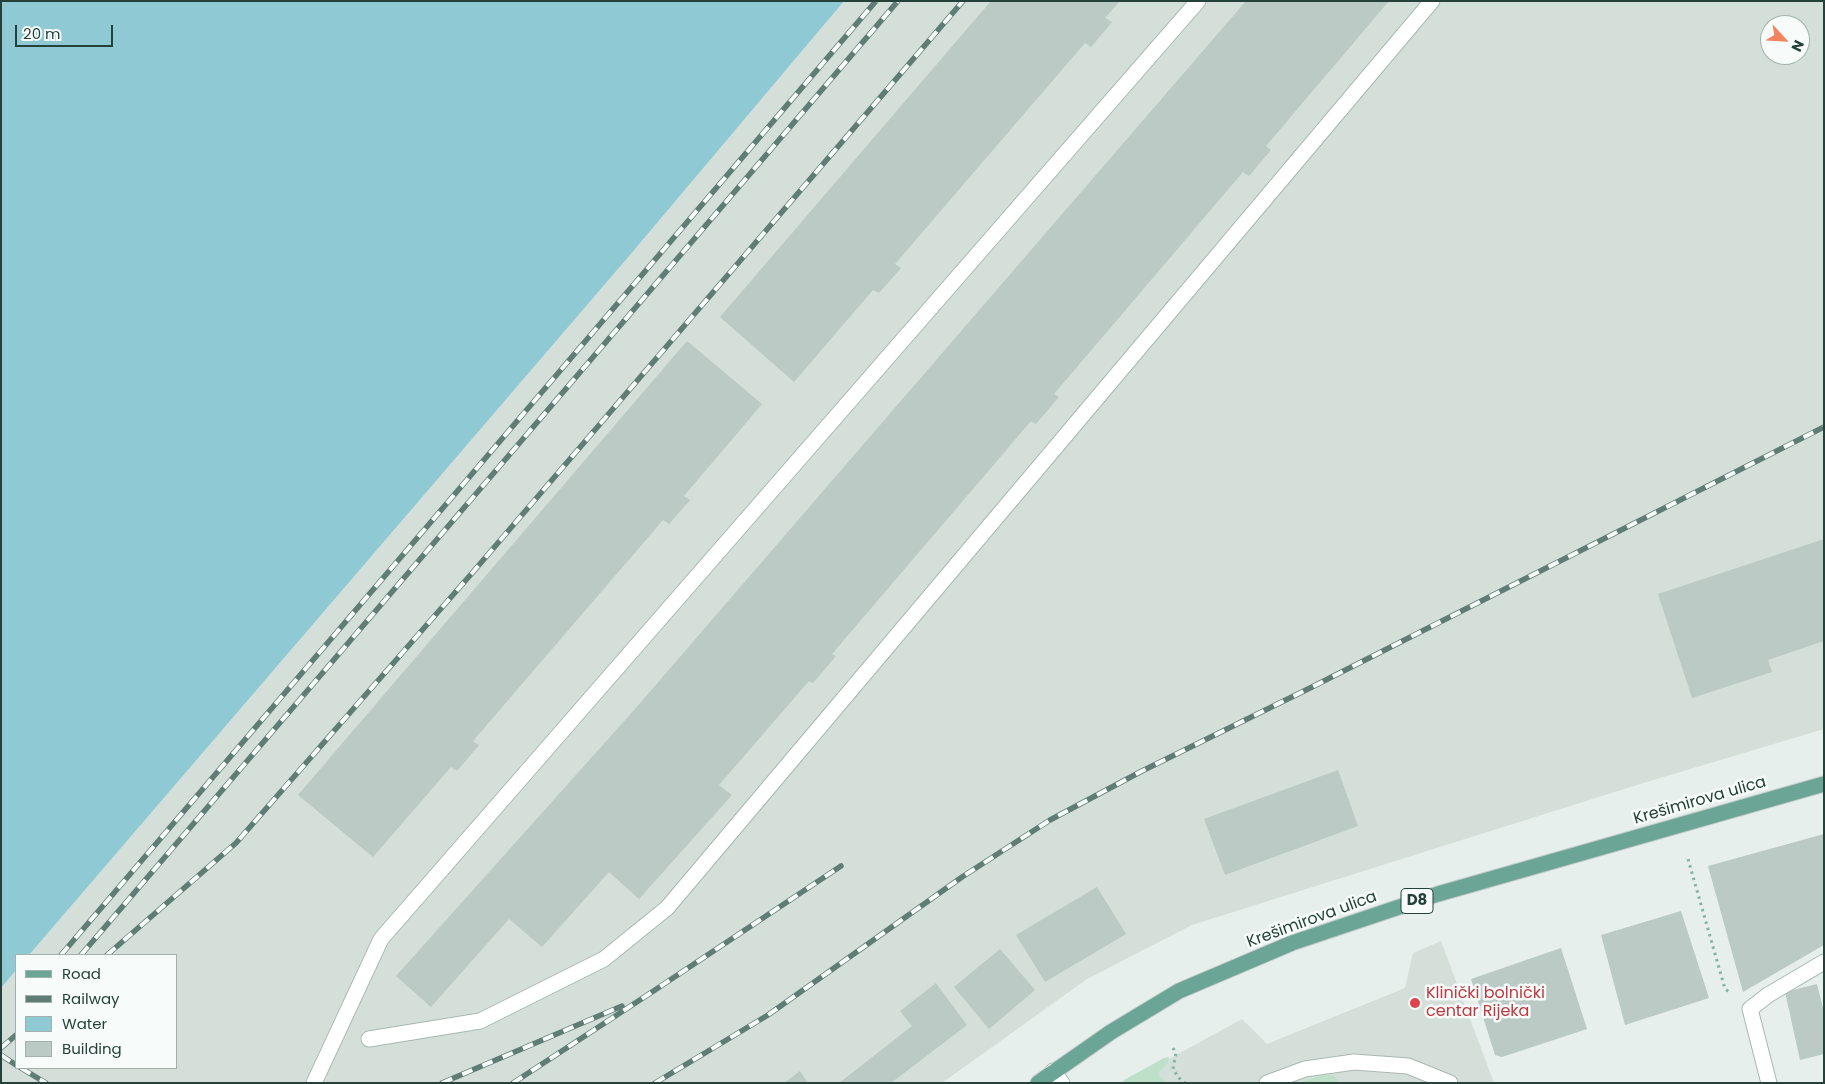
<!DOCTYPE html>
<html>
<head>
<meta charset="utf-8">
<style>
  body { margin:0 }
  #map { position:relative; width:1825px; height:1084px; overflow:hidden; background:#e6efeb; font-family:Poppins,sans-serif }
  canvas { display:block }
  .frame { position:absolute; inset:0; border:2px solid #24423a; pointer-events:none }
  .legend { position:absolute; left:15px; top:954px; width:162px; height:115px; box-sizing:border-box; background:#f7fbf9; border:1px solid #a3b1ad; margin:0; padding:6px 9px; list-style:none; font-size:15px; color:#24423a }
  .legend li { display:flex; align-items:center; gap:10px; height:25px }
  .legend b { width:25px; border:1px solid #a3b1ad }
  .north { position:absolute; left:1760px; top:15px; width:50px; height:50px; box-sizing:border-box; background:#f7fbf9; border:1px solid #a3b1ad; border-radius:50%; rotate:115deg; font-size:14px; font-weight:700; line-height:20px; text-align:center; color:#24423a }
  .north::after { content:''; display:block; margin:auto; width:18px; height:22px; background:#f4845f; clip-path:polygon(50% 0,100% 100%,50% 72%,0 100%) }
  .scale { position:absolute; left:15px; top:25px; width:98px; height:22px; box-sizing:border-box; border:2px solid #24423a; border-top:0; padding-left:6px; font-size:15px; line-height:18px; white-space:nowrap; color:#24423a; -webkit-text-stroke:4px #f7fbf9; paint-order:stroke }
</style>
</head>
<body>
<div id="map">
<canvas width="1825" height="1084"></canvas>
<div class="frame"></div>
<ul class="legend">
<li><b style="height:6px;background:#6aa596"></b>Road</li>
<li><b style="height:6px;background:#5f7d75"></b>Railway</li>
<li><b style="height:14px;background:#8ec9d4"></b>Water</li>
<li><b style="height:14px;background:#bbcac4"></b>Building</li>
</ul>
<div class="north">N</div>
<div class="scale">20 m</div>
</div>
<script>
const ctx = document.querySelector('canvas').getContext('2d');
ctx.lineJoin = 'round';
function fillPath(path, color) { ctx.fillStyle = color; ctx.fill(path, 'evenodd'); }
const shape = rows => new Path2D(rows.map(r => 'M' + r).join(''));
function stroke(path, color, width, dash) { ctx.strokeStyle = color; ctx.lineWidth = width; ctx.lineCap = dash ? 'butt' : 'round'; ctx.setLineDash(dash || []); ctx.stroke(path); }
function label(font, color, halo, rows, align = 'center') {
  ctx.font = font + ' Poppins,sans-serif'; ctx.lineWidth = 5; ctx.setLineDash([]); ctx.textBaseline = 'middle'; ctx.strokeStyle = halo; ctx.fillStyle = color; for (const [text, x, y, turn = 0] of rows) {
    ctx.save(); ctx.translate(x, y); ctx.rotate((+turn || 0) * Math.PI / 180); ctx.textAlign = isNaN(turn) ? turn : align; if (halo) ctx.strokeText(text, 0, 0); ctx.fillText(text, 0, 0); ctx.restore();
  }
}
const built = shape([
  [842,1,1824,1,1824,729,1640,784,1192,925,1087,979,942,1083,1,1083,1,987,16,970,16,1068,176,1068,176,955,29,955],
  [1770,25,1800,25,1800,55,1770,55],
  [1441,941,1494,1083,1125,1083,1242,1019,1267,1044,1405,988,1413,953]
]);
const green = shape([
  [1169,1057,1168,1064,1160,1071,1159,1075,1167,1083,1123,1083,1124,1080,1164,1058],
  [1323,1075,1333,1075,1340,1083,1298,1083]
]);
const water = shape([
  [1,1,844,1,629,256,29,955,16,955,16,970,1,988]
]);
const building = shape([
  [991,1,1120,1,1105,18,1112,22,1091,47,1085,43,895,264,901,268,879,293,873,290,794,382,720,317],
  [1246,1,1389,1,1266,146,1271,150,1249,176,1243,172,1054,394,1059,397,1036,424,1031,421,832,654,836,656,813,683,809,681,719,785,732,795,639,899,609,872,542,947,509,919,431,1007,396,976,635,709],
  [687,341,762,404,684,496,690,500,669,524,663,520,473,741,479,745,457,771,451,767,373,857,298,795],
  [1824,539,1824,641,1768,660,1772,672,1692,698,1658,594],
  [1338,770,1358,826,1225,875,1204,819],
  [1824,834,1824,945,1743,992,1708,866],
  [1097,887,1126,934,1045,982,1016,935],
  [1681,911,1709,998,1625,1025,1601,935],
  [1561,948,1587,1029,1502,1057,1495,1055,1471,979],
  [1000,949,1035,990,989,1029,954,987],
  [936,983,967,1025,891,1083,839,1083,912,1026,900,1011],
  [1817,984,1824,1012,1824,1054,1800,1060,1785,992],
  [800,1071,808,1083,784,1083]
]);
const path = shape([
  [1688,859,1725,989,1731,993],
  [1173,1048,1176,1053,1173,1069,1179,1078,1185,1083]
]);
const minor = shape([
  [369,1039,480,1021,604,959,667,908,1432,1],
  [1053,1071,1062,1083],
  [314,1083,381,939,1198,1],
  [1267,1083,1305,1069,1354,1062,1408,1066,1450,1083],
  [1769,1083,1750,1009,1768,995,1824,962]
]);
const major = shape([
  [1038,1083,1111,1032,1179,991,1292,943,1438,894,1824,784]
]);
const rail = shape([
  [61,955,876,1],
  [81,955,898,1],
  [107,955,236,843,473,572,963,1],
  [1,1048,16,1035],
  [1,1055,16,1065],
  [21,1068,46,1083],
  [442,1083,622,1006],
  [513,1083,649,994,841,866],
  [655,1083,768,1015,962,877,1050,820,1142,771,1312,687,1824,427]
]);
const markers = [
  [1415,1003,6,"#e0444e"]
];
const shields = [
  [1417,901,32]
];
const shieldNames = [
  ["D8",1417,901]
];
const streetNames = [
  ["Krešimirova ulica",1700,801,-16],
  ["Krešimirova ulica",1312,920,-20]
];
const healthNames = [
  ["Klinički bolnički",1426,994],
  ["centar Rijeka",1426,1012]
];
fillPath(built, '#d4dfda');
fillPath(green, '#bfe0c8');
fillPath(water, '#8ec9d4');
fillPath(building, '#bbcac4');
stroke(minor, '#a8b8b2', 17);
stroke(major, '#c2cac8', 17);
stroke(path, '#86b3a5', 3, [2.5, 4]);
stroke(minor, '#fff', 15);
stroke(major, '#6aa596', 15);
stroke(rail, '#5f7d75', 5.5);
stroke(rail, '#f7fbf9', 4, [11]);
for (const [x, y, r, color] of markers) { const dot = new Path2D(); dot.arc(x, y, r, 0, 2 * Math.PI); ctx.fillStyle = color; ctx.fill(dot); stroke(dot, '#f7fbf9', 2); }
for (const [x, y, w] of shields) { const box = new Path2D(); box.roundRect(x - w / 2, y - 12.5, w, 25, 4); ctx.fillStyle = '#f7fbf9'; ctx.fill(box); stroke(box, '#24423a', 1); }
label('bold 15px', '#24423a', null, shieldNames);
label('16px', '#24423a', '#f7fbf9', streetNames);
label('16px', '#be3a42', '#f7fbf9', healthNames, 'left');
</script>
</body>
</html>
